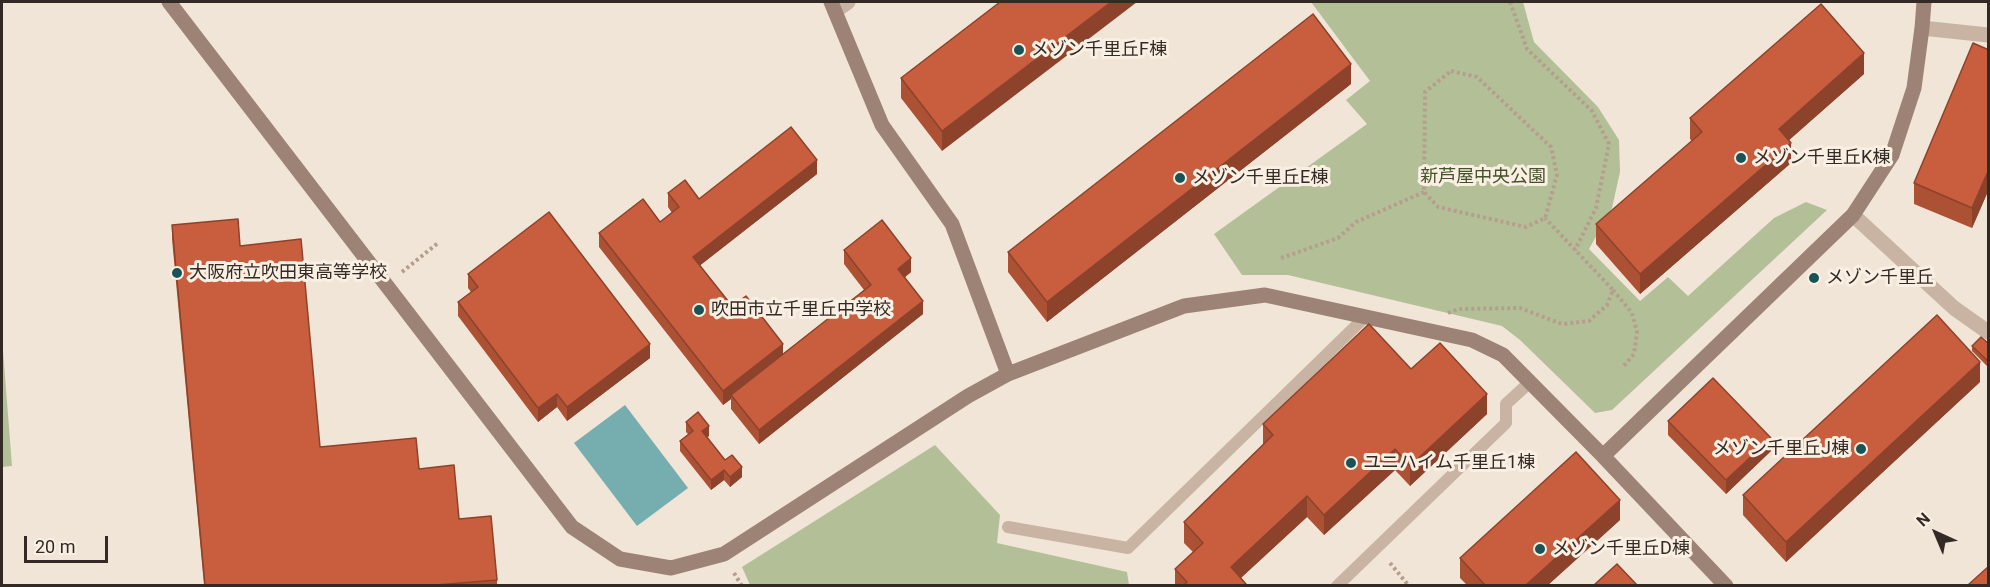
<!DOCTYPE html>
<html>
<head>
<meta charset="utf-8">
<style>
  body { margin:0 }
  #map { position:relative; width:1990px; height:587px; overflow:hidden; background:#f1e5d7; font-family:Roboto,sans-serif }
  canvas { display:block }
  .frame { position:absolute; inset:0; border:3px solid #342a25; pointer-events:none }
  .north { position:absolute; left:1906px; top:503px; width:60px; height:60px; -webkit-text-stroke:4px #f9efe3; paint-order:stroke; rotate:316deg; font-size:16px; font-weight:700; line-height:24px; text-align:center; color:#342a25 }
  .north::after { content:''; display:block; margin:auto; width:21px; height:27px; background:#342a25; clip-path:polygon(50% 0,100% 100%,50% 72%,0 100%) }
  .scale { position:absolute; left:24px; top:536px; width:84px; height:27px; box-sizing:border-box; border:3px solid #342a25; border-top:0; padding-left:8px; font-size:18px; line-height:21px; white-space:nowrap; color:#342a25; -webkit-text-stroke:4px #f9efe3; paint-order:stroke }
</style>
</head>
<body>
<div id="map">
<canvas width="1990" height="587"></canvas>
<div class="frame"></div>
<div class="north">N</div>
<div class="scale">20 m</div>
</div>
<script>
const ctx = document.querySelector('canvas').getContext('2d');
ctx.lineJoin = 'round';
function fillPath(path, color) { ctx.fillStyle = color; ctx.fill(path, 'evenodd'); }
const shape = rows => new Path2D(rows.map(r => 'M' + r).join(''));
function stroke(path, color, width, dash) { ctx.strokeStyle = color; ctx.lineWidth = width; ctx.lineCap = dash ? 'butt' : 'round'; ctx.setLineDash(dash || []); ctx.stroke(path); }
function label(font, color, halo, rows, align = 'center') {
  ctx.font = font + ' Roboto,"Noto Sans JP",sans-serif'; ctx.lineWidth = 6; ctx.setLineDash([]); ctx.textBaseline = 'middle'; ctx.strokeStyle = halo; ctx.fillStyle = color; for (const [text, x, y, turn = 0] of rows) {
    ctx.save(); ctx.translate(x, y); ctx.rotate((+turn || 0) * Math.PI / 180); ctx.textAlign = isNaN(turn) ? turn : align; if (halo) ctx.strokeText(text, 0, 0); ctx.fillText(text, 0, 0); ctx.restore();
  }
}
const green = shape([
  [1311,2,1523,2,1534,42,1598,107,1619,140,1620,172,1612,208,1589,249,1640,301,1668,277,1688,296,1774,218,1806,202,1827,210,1612,410,1595,413,1520,340,1502,326,1288,275,1242,275,1214,234,1367,124,1346,100,1370,81],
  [2,338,12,466,2,467],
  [935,445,1000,515,997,543,1127,572,1129,585,750,585,742,567]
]);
const water = shape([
  [625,405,688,488,637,526,574,443]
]);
const path = shape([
  [1510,2,1527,49,1592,111,1609,144,1596,208,1575,250],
  [1451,71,1477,77,1551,147,1557,175,1545,218,1526,227,1438,207,1424,192,1425,92,1451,71],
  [1281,258,1338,238,1356,222,1424,192],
  [402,272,438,243],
  [1613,290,1632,313,1637,332,1634,354,1622,368],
  [1448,313,1458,309,1520,308,1562,324,1589,321,1607,305,1613,290,1545,218],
  [1390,563,1409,586],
  [734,573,742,586]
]);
const lane = shape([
  [1008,527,1128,548,1365,317],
  [1337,586,1506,423,1506,404,1530,382]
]);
const street = shape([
  [835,11,848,2],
  [1922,28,1988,35],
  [1853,215,1954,308,1988,332]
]);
const secondary = shape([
  [169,2,572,527,620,559,671,568,724,554,968,396,1008,374,1184,306,1265,295,1472,340,1503,355,1603,456,1726,586],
  [831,2,882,125,952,224,1008,374],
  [1603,456,1853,215,1892,155,1914,88,1922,28,1924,2]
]);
const wall = shape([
  [1000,2,942,151,901,98,901,78],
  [1989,50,1989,189,1972,228,1914,204,1914,183],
  [1864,74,1789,140,1791,163,1640,294,1596,244,1596,224,1692,141,1690,139,1690,118],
  [1351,84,1047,322,1008,272,1008,252],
  [817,174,700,265,732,306,783,354,864,290,844,264,844,250,911,272,905,277,923,314,759,444,731,409,731,399,723,405,599,247,599,233,660,222,672,213,668,207,668,193,699,199],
  [172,225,240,246,320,447,419,469,459,519,497,580,497,585,204,585,172,239],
  [468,274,650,358,567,421,557,407,538,422,458,316,458,302,471,292,468,288],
  [1989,344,1989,368,1972,351,1972,346],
  [1411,369,1487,414,1410,486,1395,470,1324,535,1307,517,1241,578,1246,585,1175,585,1175,569,1193,552,1184,543,1184,522,1263,445,1263,424],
  [1980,382,1786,562,1743,515,1743,495],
  [1668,421,1771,451,1726,494,1668,435],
  [686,422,709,436,707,437,725,460,742,477,730,487,724,480,711,490,680,451,680,441,688,434,686,432],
  [1620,520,1548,585,1467,585,1460,578,1460,558]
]);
const shadedWall = shape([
  [1111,2,1137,2,942,151,942,131],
  [1864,53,1864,74,1779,149,1779,129],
  [1351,64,1351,84,1047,322,1047,302],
  [1791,143,1791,163,1640,294,1640,274],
  [817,160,817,174,693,271,693,257],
  [1989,169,1989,189,1972,228,1972,208],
  [911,258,911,272,898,283,898,269],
  [923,301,923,314,759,444,759,430],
  [650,344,650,358,567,421,567,407],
  [783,344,783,358,731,395,731,399,723,405,723,391],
  [1980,362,1980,382,1786,562,1786,542],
  [557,394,557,407,538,422,538,408],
  [1487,394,1487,414,1410,486,1410,466],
  [709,426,709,436,702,441,702,431],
  [1771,438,1771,451,1726,494,1726,480],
  [1395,449,1395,470,1324,535,1324,515],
  [742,467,742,477,730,487,730,477],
  [724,470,724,480,711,490,711,480],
  [1307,496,1307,517,1233,585,1231,567],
  [1620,500,1620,520,1548,585,1526,585]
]);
const building = shape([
  [1000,2,1111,2,942,131,901,78,1000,2],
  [1821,4,1864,53,1779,129,1791,143,1640,274,1596,224,1702,132,1690,118,1821,4],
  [1313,14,1351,64,1047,302,1008,252,1313,14],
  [1973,43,1989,50,1989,169,1972,208,1914,183,1973,43],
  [791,127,817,160,693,257,732,306,746,296,783,344,723,391,599,233,643,199,660,222,679,207,668,193,685,180,699,199,791,127],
  [549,212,650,344,567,407,557,394,538,408,458,302,478,287,468,274,549,212],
  [238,219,240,246,301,239,320,447,416,438,419,469,454,465,459,519,491,516,497,580,436,585,205,585,172,225,238,219],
  [882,220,911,258,898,269,923,301,759,430,731,395,871,285,844,250,882,220],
  [1937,315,1980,362,1786,542,1743,495,1937,315],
  [1369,324,1411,369,1440,343,1487,394,1410,466,1395,449,1324,515,1307,496,1231,567,1246,584,1243,585,1184,585,1187,582,1175,569,1203,543,1184,522,1273,435,1263,424,1369,324],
  [1981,337,1989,344,1989,362,1972,346,1981,337],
  [1713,378,1771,438,1726,480,1668,421,1713,378],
  [698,412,709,426,702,431,725,460,732,455,742,467,730,477,724,470,711,480,680,441,693,431,686,422,698,412],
  [1576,452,1620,500,1526,585,1485,585,1460,558,1576,452],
  [1617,564,1637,585,1594,585,1617,564],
  [1989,566,1989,585,1968,585,1989,566]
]);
const markers = [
  [1019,50,6,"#1a5356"],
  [1741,158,6,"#1a5356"],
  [1180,178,6,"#1a5356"],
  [177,273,6,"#1a5356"],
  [1814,278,6,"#1a5356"],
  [699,310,6,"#1a5356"],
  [1861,449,6,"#1a5356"],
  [1351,463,6,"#1a5356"],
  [1540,549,6,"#1a5356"]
];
const poiNames = [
  ["メゾン千里丘F棟",1031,50],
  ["メゾン千里丘K棟",1753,158],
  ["メゾン千里丘E棟",1192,178],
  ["大阪府立吹田東高等学校",189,273],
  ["メゾン千里丘",1826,278],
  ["吹田市立千里丘中学校",711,310],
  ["メゾン千里丘J棟",1849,449,"right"],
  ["ユニハイム千里丘1棟",1363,463],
  ["メゾン千里丘D棟",1552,549]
];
const parkNames = [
  ["新芦屋中央公園",1483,177]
];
fillPath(green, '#b3c097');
fillPath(water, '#76adaf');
stroke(path, '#b59e8e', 4, [3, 3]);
stroke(lane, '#c9b4a3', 12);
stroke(street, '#c9b4a3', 15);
stroke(secondary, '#9d8375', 15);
fillPath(wall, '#ad5135');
fillPath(shadedWall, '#8d422b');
fillPath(building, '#c95e3e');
stroke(building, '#8d422b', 1.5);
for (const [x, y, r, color] of markers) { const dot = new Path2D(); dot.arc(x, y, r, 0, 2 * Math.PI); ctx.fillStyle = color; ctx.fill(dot); stroke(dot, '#f9efe3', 2); }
label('18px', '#342a25', '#f9efe3', poiNames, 'left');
label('18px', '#445329', '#f9efe3', parkNames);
</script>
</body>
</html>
